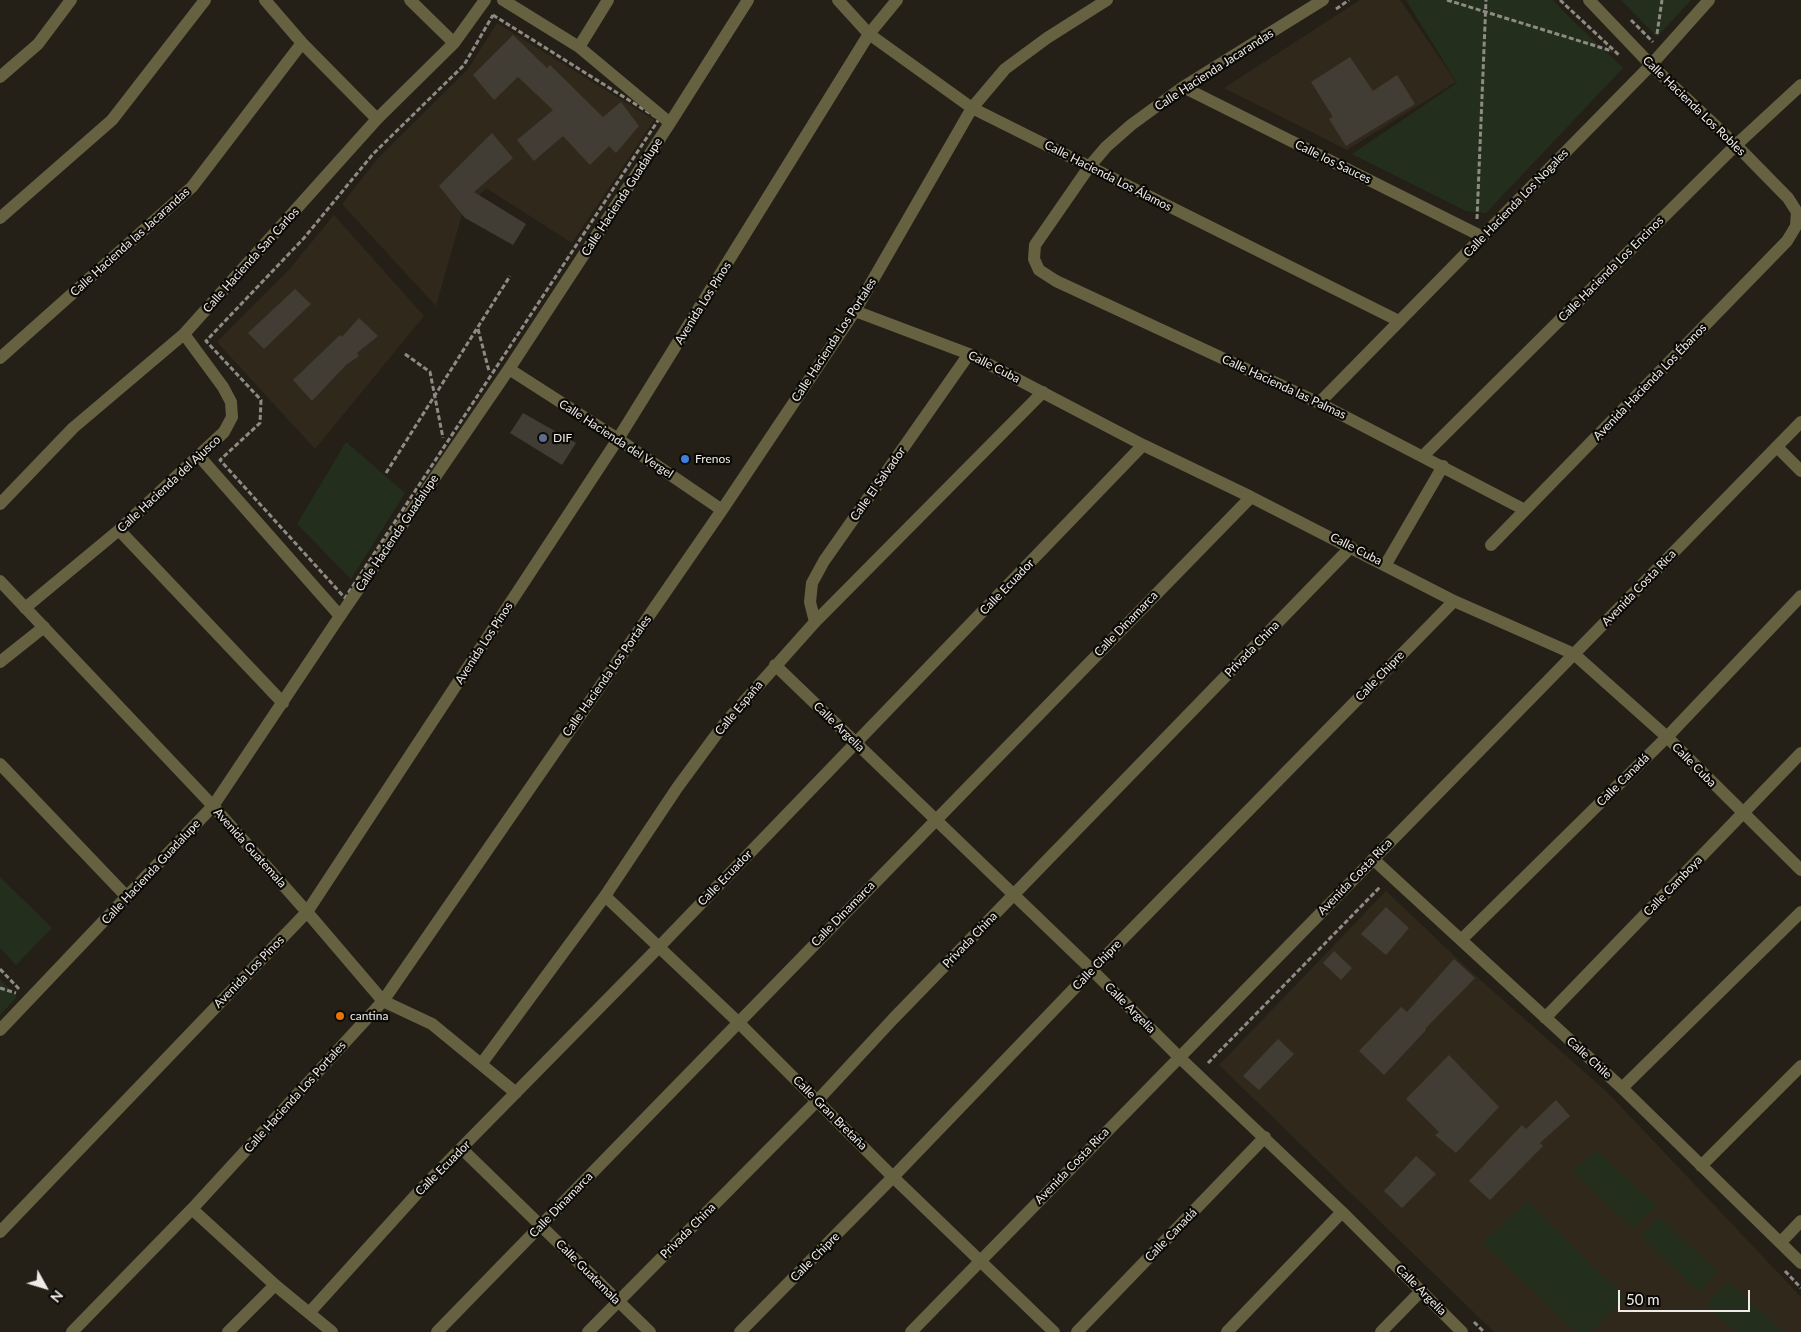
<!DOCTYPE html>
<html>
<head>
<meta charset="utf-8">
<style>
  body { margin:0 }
  #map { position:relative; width:1801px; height:1332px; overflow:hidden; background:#242018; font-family:Lato,sans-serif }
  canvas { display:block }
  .north { position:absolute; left:20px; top:1262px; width:50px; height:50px; -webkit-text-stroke:4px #0c0a07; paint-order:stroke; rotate:129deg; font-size:14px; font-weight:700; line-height:20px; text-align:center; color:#efece7 }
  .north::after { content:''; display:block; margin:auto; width:18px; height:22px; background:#efece7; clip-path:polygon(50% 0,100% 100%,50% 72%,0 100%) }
  .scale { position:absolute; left:1618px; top:1290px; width:132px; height:22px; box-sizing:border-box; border:2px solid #efece7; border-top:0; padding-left:6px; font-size:15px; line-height:18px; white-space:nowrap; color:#efece7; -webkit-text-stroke:4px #0c0a07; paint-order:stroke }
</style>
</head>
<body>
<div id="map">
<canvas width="1801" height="1332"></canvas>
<div class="north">N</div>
<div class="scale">50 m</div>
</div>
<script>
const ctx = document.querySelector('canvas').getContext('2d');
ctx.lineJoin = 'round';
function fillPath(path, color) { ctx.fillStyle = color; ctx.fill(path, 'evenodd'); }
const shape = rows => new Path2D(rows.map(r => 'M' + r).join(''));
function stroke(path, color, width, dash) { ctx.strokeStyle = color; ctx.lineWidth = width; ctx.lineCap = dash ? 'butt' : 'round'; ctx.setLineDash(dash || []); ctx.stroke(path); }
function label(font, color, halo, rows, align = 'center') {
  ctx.font = font + ' Lato,sans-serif'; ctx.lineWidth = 4.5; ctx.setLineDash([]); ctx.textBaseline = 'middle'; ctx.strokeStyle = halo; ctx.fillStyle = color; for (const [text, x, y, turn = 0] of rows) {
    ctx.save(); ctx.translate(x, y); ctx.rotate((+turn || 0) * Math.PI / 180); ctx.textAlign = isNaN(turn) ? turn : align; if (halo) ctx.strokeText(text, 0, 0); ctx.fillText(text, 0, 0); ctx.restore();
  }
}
const built = shape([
  [1360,0,1400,0,1456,82,1347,150,1224,88],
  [497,23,654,120,572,243,486,188,463,211,436,306,342,204,379,157,468,69],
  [334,215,424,316,315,449,217,342,287,272],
  [1386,891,1467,968,1608,1093,1801,1297,1801,1332,1494,1332,1219,1065]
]);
const green = shape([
  [1406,0,1553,0,1570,18,1623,68,1486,213,1466,211,1352,154,1457,83],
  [1621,0,1691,0,1657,37],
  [346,442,405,493,351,579,297,524],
  [0,877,52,928,16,965,0,948],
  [0,979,17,997,0,1015],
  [1596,1150,1657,1206,1633,1229,1573,1171],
  [1527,1201,1625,1297,1592,1332,1576,1332,1483,1243],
  [1659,1217,1718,1272,1700,1292,1640,1236],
  [1728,1281,1784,1332,1735,1332,1706,1305]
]);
const building = shape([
  [513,35,547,68,550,65,603,117,621,102,639,126,616,153,609,146,590,165,563,136,534,161,517,140,553,110,518,77,494,100,473,75],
  [1350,57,1373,91,1397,75,1415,104,1346,146,1329,119,1333,117,1311,82],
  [492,133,513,158,474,192,526,224,513,245,465,218,439,186],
  [295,289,311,304,264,349,248,333],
  [359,318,378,336,357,353,359,356,346,365,312,401,293,380,340,335,342,337],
  [523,413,576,443,562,465,510,433],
  [1386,907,1409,928,1386,955,1361,934],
  [1334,951,1352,968,1341,980,1323,963],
  [1454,959,1475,978,1425,1029,1426,1030,1384,1075,1359,1051,1401,1007,1407,1012],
  [1278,1039,1294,1054,1259,1090,1243,1076],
  [1449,1055,1499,1107,1456,1153,1435,1135,1439,1132,1406,1099],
  [1556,1100,1570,1116,1540,1143,1543,1146,1490,1200,1469,1181,1522,1125,1526,1129],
  [1416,1156,1436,1174,1402,1208,1384,1191]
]);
const path = shape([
  [1447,0,1612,51],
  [1560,0,1620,56],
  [1336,9,1349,0],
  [493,15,659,119,345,598,220,460,260,423,261,400,206,341,304,238,373,154,464,65,493,15],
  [1631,20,1653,42],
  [1657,34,1662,0],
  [1477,219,1486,0],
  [478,329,489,371],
  [405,354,430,372,443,438],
  [386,473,510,276],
  [0,969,20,990],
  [0,988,16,993],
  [1208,1063,1381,886],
  [1785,1271,1801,1288],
  [1474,1322,1484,1332]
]);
const minor = shape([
  [265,0,302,43,377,119],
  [410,0,454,43],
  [503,0,579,47,670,123],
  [838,0,869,34,972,108,1399,321],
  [1323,0,1183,87,1131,125,1106,147,1089,167,1035,245,1034,259,1039,270,1056,281,1319,403,1525,510],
  [579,47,608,0],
  [0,77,38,44,71,0],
  [1183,87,1483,237],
  [0,218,112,120,205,0],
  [855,311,969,354,1143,445,1251,497,1454,601,1574,654,1667,737,1801,870],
  [0,358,192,187,302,43],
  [509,369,618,439,722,510],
  [1319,403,1651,65,1709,0],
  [1777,447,1801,471],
  [199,456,340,616],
  [1423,456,1736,145,1801,85],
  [0,504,73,428,184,334,377,119,454,43,485,0],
  [119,530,283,703],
  [1491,545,1787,241,1796,226,1797,212,1788,198,1736,145,1651,65,1589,0],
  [1386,564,1443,466],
  [25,608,119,530,224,432,232,417,231,402,223,387,184,334],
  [815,622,810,602,812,583,824,561,969,354],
  [0,662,44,627],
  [775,665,1092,970,1179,1057,1342,1212,1462,1332],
  [0,764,127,897],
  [1373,859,1622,1088,1801,1263],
  [605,896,738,1022,893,1177,1054,1332],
  [307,912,383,1001,432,1024,516,1093],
  [1462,939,1667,737,1801,596],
  [1545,1018,1801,753],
  [0,1030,213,806,340,616,509,369,670,123,748,0],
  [482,1063,605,896,677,788,724,724,815,622,1043,392],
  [1622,1088,1801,912],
  [462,1149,650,1332],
  [1701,1166,1801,1066],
  [192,1209,275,1285,332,1332],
  [1781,1242,1801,1221],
  [309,1313,423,1187,659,947,1143,445],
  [72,1332,192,1209,383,1001,722,510,855,311,972,108,1005,69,1047,38,1107,0],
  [228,1332,275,1285],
  [437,1332,1251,497],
  [588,1332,817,1101,893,1019,1351,547],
  [740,1332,893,1177,1092,970,1454,601],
  [1077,1332,1265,1137],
  [1227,1332,1342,1212],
  [1381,1332,1422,1290]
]);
const tertiary = shape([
  [0,581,213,806,307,912],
  [0,1232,307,912,618,439,869,34,897,0],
  [911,1332,1801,422]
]);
const markers = [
  [543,438,5,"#5c6f8a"],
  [685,459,5,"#3f7fe0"],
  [340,1016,5,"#e8710a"]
];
const streetNames = [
  ["Calle Hacienda Jacarandas",1214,70,-33],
  ["Calle Hacienda Los Robles",1694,106,44],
  ["Calle los Sauces",1333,162,26],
  ["Calle Hacienda Los Álamos",1108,176,27],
  ["Calle Hacienda Guadalupe",622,197,-57],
  ["Calle Hacienda Los Nogales",1516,203,-46],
  ["Calle Hacienda las Jacarandas",130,242,-42],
  ["Calle Hacienda San Carlos",251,260,-48],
  ["Calle Hacienda Los Encinos",1611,269,-45],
  ["Avenida Los Pinos",703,303,-58],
  ["Calle Hacienda Los Portales",834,340,-57],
  ["Calle Cuba",994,367,27],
  ["Avenida Hacienda Los Ébanos",1650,382,-46],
  ["Calle Hacienda las Palmas",1284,387,25],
  ["Calle Hacienda del Vergel",616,439,33],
  ["Calle Hacienda del Ajusco",169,484,-43],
  ["Calle El Salvador",878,484,-55],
  ["Calle Hacienda Guadalupe",397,533,-56],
  ["Calle Cuba",1356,549,27],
  ["Calle Ecuador",1007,587,-46],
  ["Avenida Costa Rica",1639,588,-46],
  ["Calle Dinamarca",1126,624,-46],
  ["Avenida Los Pinos",484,643,-57],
  ["Privada China",1252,649,-46],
  ["Calle Hacienda Los Portales",607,676,-55],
  ["Calle Chipre",1380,676,-46],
  ["Calle España",739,708,-50],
  ["Calle Argelia",839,727,44],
  ["Calle Cuba",1694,765,45],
  ["Calle Canadá",1623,780,-45],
  ["Avenida Guatemala",250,848,48],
  ["Calle Hacienda Guadalupe",151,872,-47],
  ["Avenida Costa Rica",1355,877,-46],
  ["Calle Ecuador",725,878,-46],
  ["Calle Camboya",1673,886,-46],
  ["Calle Dinamarca",843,914,-46],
  ["Privada China",970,940,-46],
  ["Calle Chipre",1097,965,-46],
  ["Avenida Los Pinos",249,972,-46],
  ["Calle Argelia",1130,1008,45],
  ["Calle Chile",1589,1058,42],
  ["Calle Hacienda Los Portales",295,1097,-48],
  ["Calle Gran Bretaña",830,1113,45],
  ["Avenida Costa Rica",1072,1166,-46],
  ["Calle Ecuador",443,1168,-45],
  ["Calle Dinamarca",561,1205,-46],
  ["Privada China",688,1231,-45],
  ["Calle Canadá",1171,1235,-46],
  ["Calle Chipre",815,1257,-45],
  ["Calle Guatemala",588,1272,45],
  ["Calle Argelia",1421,1290,45]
];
const poiNames = [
  ["DIF",553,438],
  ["Frenos",695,459],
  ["cantina",350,1016]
];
fillPath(built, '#30281b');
fillPath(green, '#232f1c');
fillPath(building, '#413d34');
stroke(path, '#8e8b84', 3, [5, 2.5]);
stroke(minor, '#666141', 12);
stroke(tertiary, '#666141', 12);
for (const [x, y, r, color] of markers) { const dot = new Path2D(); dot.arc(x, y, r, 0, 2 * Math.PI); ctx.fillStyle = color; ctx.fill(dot); stroke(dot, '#0c0a07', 2); }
label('12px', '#efece7', '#0c0a07', streetNames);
label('12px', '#efece7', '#0c0a07', poiNames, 'left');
</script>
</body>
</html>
